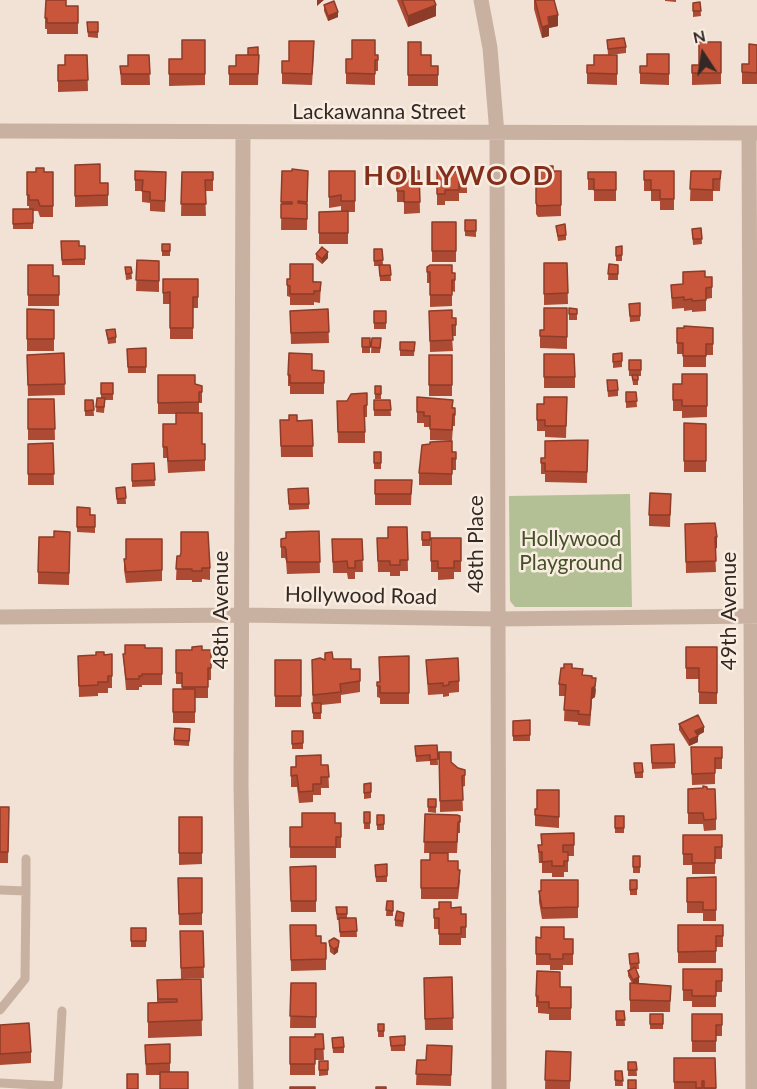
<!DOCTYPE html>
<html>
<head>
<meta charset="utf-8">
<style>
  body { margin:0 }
  #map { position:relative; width:757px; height:1089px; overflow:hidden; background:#f1e2d5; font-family:Lato,sans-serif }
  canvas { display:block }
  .north { position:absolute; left:673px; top:24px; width:60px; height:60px; -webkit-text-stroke:4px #f9ede1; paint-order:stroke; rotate:348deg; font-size:16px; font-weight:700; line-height:24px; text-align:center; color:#332824 }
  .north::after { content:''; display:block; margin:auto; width:21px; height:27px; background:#332824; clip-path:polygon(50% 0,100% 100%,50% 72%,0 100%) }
</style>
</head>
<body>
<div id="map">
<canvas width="757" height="1089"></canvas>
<div class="north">N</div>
</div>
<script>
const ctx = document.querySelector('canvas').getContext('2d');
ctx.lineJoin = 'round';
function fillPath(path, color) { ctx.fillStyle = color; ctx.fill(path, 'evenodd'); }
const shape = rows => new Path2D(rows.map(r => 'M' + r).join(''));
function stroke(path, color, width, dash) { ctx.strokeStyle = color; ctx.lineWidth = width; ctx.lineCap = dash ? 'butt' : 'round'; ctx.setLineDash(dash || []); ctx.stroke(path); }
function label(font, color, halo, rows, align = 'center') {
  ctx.font = font + ' Lato,sans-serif'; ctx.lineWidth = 5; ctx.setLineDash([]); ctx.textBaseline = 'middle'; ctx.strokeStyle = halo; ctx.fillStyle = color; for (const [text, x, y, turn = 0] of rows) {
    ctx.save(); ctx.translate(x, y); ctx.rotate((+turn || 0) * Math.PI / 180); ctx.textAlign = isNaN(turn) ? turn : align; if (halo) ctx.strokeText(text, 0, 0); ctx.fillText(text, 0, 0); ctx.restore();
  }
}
const green = shape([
  [630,494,632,607,515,607,510,601,509,496]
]);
const service = shape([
  [0,890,26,891,26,859],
  [0,1010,25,979,26,891],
  [0,1083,58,1086,62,1011]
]);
const minor = shape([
  [481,0,490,48,497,134,499,1089],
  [0,131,757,133],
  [243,132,241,785,246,1089],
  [749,133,753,1089],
  [0,617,242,615,497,619,757,616]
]);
const wall = shape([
  [397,0,434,0,436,16,408,27],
  [534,0,554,0,558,26,549,28,549,36,542,38,534,9],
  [665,0,676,0,676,2,665,1],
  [700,2,701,16,693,17,693,3],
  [324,5,338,17,328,21,324,11],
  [66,6,78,6,78,34,47,34,47,29,45,29,45,18],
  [87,22,98,22,98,38,88,37],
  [205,40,205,85,169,86,169,59,182,59],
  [607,40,626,47,626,53,609,55,617,55,617,85,587,84,587,73,594,65,608,55],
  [408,42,431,66,438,66,438,86,408,86],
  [721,42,721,84,692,85,692,65,699,65],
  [757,45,757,84,742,84,742,64,749,64],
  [314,52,312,85,282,84,282,61,289,61],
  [669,54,669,85,640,84,640,66,647,66],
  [87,55,88,91,58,92,58,65,65,65],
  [149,55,150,85,121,85,120,66,128,66],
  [259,55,258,85,229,85,229,66,236,66],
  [375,55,378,55,378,71,375,71,375,85,346,84,346,59,352,59],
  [75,165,100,183,108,183,108,206,75,207],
  [135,171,166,183,165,212,150,211,150,203,142,202,142,191,135,191],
  [282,171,308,171,307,230,281,230],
  [329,171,355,171,355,212,348,212,348,244,319,244,319,212,341,211,341,206,329,208],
  [397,171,419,171,420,213,404,214,404,202,397,202],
  [437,171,467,172,467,193,459,193,459,201,445,201,445,205,437,205],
  [536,171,561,171,561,216,538,217,536,214],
  [644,171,674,171,674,210,660,210,660,201,651,201,651,191,644,191],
  [691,171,721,171,720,191,713,191,713,201,690,201],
  [27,172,53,172,53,217,40,217,38,211,33,211,33,229,13,229,13,209,29,209,29,206,27,206],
  [182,172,213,172,213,191,205,191,206,216,181,216],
  [588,172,616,172,616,201,594,201,594,190,588,190],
  [465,220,476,220,476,237,465,236],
  [432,222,456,222,456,262,432,262],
  [556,226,566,235,566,240,558,241],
  [701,228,702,244,693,245,692,229],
  [61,241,79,246,85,246,85,265,62,265],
  [162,244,170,244,170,256,162,256],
  [616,247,622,255,622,261,616,261],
  [374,249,382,249,383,265,390,265,391,281,380,281,379,266,374,266],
  [316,254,328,258,322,264,316,259],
  [137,260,159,261,159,292,136,291],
  [544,263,567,263,568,304,544,305],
  [609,264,618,265,618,280,608,280],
  [28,265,53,276,59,276,59,306,28,306],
  [125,267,131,267,132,279,126,280],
  [427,272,455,273,455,292,452,291,452,306,430,307,430,283,427,283],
  [683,272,705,277,712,287,712,298,706,299,706,311,692,312,692,310,684,311,684,308,672,309,671,285,683,284],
  [163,279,198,279,198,308,193,308,193,339,170,339,170,304,163,304],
  [287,279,321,282,320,303,314,302,314,305,290,305,290,297,287,296],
  [640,303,640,321,630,322,629,304],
  [567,308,567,349,540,348,540,330,544,330],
  [569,308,577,309,577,320,569,320],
  [27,309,54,310,54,351,27,351],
  [328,309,329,343,291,344,290,311],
  [374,311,386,311,386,329,374,329],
  [429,311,452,318,456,325,456,336,452,336,453,351,430,352],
  [677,328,713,328,713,355,706,355,706,367,683,367,683,354,677,354],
  [106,330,116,337,116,343,108,344],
  [362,338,370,338,370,353,362,353],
  [372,338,381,338,380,353,371,353],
  [400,342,415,342,414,356,400,356],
  [146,348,146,373,128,373,127,349],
  [64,353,65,395,28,396,27,355],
  [622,353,622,367,613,368,613,354],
  [544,354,575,377,575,388,544,388],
  [429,355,452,355,452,396,429,396],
  [629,360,641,360,641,376,638,376,638,385,633,385,632,376,629,376],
  [324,371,324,394,290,394,290,386,288,386,288,375],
  [707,374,707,417,682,418,682,411,673,411,673,384,682,384],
  [158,375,202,386,202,403,199,403,199,413,202,444,205,444,205,471,168,473,167,458,163,458,163,424,176,424,176,414,158,414],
  [607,380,618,390,618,396,608,397],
  [101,383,113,383,113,400,105,400,104,413,96,412,97,398,101,398],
  [375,386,381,386,381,399,375,399],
  [626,392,636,392,637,407,626,408],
  [367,393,367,417,365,417,365,443,338,443,337,401,347,401],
  [417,397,455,408,455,426,453,426,452,441,430,440,430,427,424,427,424,423,417,423],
  [567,397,566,438,545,437,545,431,537,431,537,404,544,404],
  [28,399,54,399,55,440,28,440],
  [85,400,93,400,94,416,85,416],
  [374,400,390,400,391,416,374,416],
  [280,420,312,420,313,457,281,457],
  [684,423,706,424,706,472,684,472],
  [588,440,587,483,545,482,545,474,541,474,541,463,545,458],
  [53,443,54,485,28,485,28,444],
  [374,452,381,452,381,469,374,469],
  [452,452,456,452,456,470,452,470,452,485,419,485,419,473],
  [154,463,155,486,132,487,132,464],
  [375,480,412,480,411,505,375,505],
  [125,487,126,504,117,504,116,488],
  [288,489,309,504,309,509,289,510],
  [671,494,670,527,649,526,649,515],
  [77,507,90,515,95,515,95,533,77,532],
  [685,524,717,548,715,548,716,572,686,573],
  [407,527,408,571,400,571,400,576,390,576,390,572,378,572,377,538,388,538],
  [319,531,320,573,287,574,286,561,285,558,281,558,281,539,286,538],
  [422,532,430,532,430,546,422,546],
  [431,538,461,538,461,572,454,572,454,579,438,580,438,572,431,572],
  [162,539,162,581,126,583,124,570,124,559],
  [332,539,362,539,363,572,355,572,355,579,348,579,347,573,333,573],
  [70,543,69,585,38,584,38,572],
  [177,556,210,568,210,580,202,579,202,582,192,582,192,580,176,580],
  [686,647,717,647,717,704,699,704,699,679,686,679],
  [145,648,162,648,162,685,142,685,142,687,139,687,139,690,126,690,123,654,125,654],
  [176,650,211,650,211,680,208,680,208,698,195,698,195,723,173,723,173,689,182,689,182,684,176,684],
  [112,654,112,688,108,688,108,693,98,693,98,696,79,697,78,656],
  [409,656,409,704,380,704,380,698,377,697,377,682,380,682],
  [333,659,351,669,360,681,360,692,341,695,341,703,321,705,321,719,313,719,312,660],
  [275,660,301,660,301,707,275,707],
  [426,660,459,681,459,692,449,693,449,696,443,697,443,694,428,695],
  [572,668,583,675,592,678,596,690,595,697,592,699,590,726,578,725,578,722,564,721,565,696,559,696,559,684],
  [530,720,530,741,513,741,513,721],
  [679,724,704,732,697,736,698,742,689,746,679,730],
  [190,729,189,746,174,745,174,740],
  [292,731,303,731,303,749,292,749],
  [437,745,438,765,430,765,430,761,416,762,415,746],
  [651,745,675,763,675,768,652,769],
  [691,747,722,747,722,769,715,769,715,784,692,785],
  [439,752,458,768,465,770,465,786,462,787,463,811,440,812],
  [634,763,643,772,643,778,635,778],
  [328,765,329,788,321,788,321,795,313,795,313,802,299,803,297,787,291,787,291,767],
  [371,783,371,798,364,799,364,784],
  [688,789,707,789,716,819,716,830,704,831,703,824,688,824],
  [559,790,559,828,535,826,535,809,537,809],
  [428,799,436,799,436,813,428,812],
  [0,807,9,807,8,863,0,863],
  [364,812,370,812,370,829,364,829],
  [425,814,460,816,460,833,458,833,457,853,448,853,448,861,458,870,460,881,458,899,421,899,421,860,430,860,431,853,424,853],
  [377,815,384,815,384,830,377,830],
  [615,816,624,816,624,833,615,833],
  [179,817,202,817,202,864,179,865],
  [341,823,341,848,336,848,336,858,290,858,290,827,302,827],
  [574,833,574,856,568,856,568,872,564,872,564,877,552,877,552,873,542,873,542,863,539,863,538,845,541,845],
  [683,835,722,835,722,859,715,859,715,874,692,874,692,865,683,865],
  [633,856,640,856,640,873,633,873],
  [387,864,387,882,376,882,375,865],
  [316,866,316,912,291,912,290,867],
  [716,877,716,921,703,921,703,913,687,913,687,878],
  [178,878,202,878,202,925,179,925],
  [578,880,578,918,542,919,539,902,539,891,541,891],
  [630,880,637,889,637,895,630,895],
  [387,901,393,901,393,916,386,916],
  [336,907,347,907,347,918,356,918,357,937,340,937,339,920,337,920],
  [451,908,461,914,466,914,466,938,461,938,461,945,439,945,439,929,434,929,434,909],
  [404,918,403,927,395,926,395,920],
  [290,925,316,936,321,943,326,943,326,970,291,971],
  [678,925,723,925,723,947,716,947,716,963,678,963],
  [131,928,146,928,146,947,131,947],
  [180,931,203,931,204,978,181,979],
  [536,937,573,939,573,965,563,965,563,970,550,970,550,965,536,965],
  [329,941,339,941,338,952,334,955,330,952],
  [638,953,639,969,636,969,639,983,638,983,671,986,670,1012,630,1012,630,1000,632,983,628,976,628,971,630,970,629,954],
  [683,969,722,969,722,992,716,992,716,1007,692,1007,692,1001,683,1001],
  [452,977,453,1030,425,1030,424,978],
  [201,979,202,1036,148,1038,148,1003,157,1003,157,980],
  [291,983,316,983,316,1028,290,1028],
  [560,987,571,987,571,1020,549,1020,549,1014,538,1013,538,1007,536,1007,536,996],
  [616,1011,624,1011,625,1026,616,1026],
  [650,1014,663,1014,663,1029,650,1029],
  [692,1014,722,1014,722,1036,716,1036,716,1052,692,1052],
  [378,1024,384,1024,384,1037,378,1037],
  [0,1025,31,1052,31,1063,0,1065],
  [323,1034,324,1060,315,1060,315,1075,290,1075,290,1037,315,1037],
  [405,1036,405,1051,391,1051,390,1037],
  [332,1038,344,1047,344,1053,333,1053],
  [170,1044,170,1072,160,1075,146,1075,145,1045],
  [452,1046,451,1086,416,1085,417,1060,426,1060],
  [546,1051,571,1052,570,1089,545,1089],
  [674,1058,715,1058,716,1089,674,1089],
  [319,1061,328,1061,328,1075,319,1076],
  [628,1062,636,1062,637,1076,628,1076],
  [615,1071,622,1071,623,1086,615,1086]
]);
const shadedWall = shape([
  [317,0,324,0,317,6],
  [436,5,436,16,408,27,408,16],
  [338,12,338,17,328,21,328,16],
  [558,15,558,26,549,28,549,36,542,38,542,27,548,17],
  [328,252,328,258,322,264,322,259],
  [715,537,717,537,717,548,715,549],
  [596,678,595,697,592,699,590,726,592,688],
  [704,727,704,732,695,737,695,731],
  [698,736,698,742,689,746,689,740],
  [338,947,338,952,334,955,334,949],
  [639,977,639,983,633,986,633,980]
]);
const building = shape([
  [46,0,66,0,66,6,78,6,78,23,47,23,47,18,45,18,46,0],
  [402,0,434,0,436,5,408,16,402,0],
  [535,0,554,0,558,15,548,17,549,25,542,27,535,0],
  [334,1,338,12,328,16,324,5,334,1],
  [700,2,701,11,693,11,693,3,700,2],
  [87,22,98,22,98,32,88,32,87,22],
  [624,38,626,47,608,49,607,40,624,38],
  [182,40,205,40,205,74,169,74,169,59,182,59,182,40],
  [352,40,375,40,375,55,378,55,378,60,375,60,375,74,346,73,346,59,352,59,352,40],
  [289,41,314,41,312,74,282,73,282,61,289,61,289,41],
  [408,42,421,42,421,55,431,55,431,66,438,66,438,75,408,75,408,42],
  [699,42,721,42,721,73,692,73,692,65,699,65,699,42],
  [749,44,757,45,757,73,742,72,742,64,749,64,749,44],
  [258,47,258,55,248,55,248,48,258,47],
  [647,54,669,54,669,74,640,73,640,66,647,66,647,54],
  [65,55,87,55,88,80,58,81,58,65,65,65,65,55],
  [128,55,149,55,150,74,121,74,120,66,128,66,128,55],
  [236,55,259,55,258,74,229,74,229,66,236,66,236,55],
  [594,55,617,55,617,74,587,73,587,65,594,65,594,55],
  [100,164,100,183,108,183,108,195,75,196,75,165,100,164],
  [544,166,553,166,553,171,561,171,561,205,538,206,536,203,536,171,544,171,544,166],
  [36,168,44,168,44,172,53,172,53,206,40,206,38,200,29,200,29,195,27,195,27,172,36,172,36,168],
  [292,169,308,171,307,202,298,201,298,203,307,204,307,219,281,218,281,204,292,204,292,202,281,202,282,171,292,171,292,169],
  [135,171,166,172,165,201,150,200,150,192,142,191,143,180,135,180,135,171],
  [329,171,355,171,355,201,341,201,341,195,329,197,329,171],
  [397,171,419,171,420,202,404,202,404,191,397,191,397,171],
  [437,171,467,172,467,182,459,182,459,190,445,190,445,194,437,194,437,171],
  [644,171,674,171,674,199,660,199,660,190,651,190,651,180,644,180,644,171],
  [691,171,721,171,720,179,713,179,713,190,690,189,691,171],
  [182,172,213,172,213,180,205,180,206,204,181,204,182,172],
  [588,172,616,172,616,190,594,190,594,179,588,179,588,172],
  [13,209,33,209,33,223,13,224,13,209],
  [348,211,348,233,319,233,319,212,348,211],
  [465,220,476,220,476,231,465,231,465,220],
  [432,222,456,222,456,251,432,251,432,222],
  [565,224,566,235,558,236,556,226,565,224],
  [701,228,702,239,693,239,692,229,701,228],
  [61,241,79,241,79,246,85,246,85,259,62,260,61,241],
  [162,244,170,244,170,251,162,251,162,244],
  [622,246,622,255,616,256,616,247,622,246],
  [322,247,328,252,322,259,316,254,322,247],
  [374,249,382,249,383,260,374,261,374,249],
  [137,260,159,261,159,281,136,280,137,260],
  [544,263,567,263,568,293,544,294,544,263],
  [290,264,313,264,313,282,321,282,320,291,314,291,314,294,290,294,290,286,287,285,287,279,290,279,290,264],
  [609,264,618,265,618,274,608,274,609,264],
  [28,265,53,265,53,276,59,276,59,295,28,295,28,265],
  [379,265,390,265,391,275,380,276,379,265],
  [430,265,452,265,452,273,455,273,455,280,452,280,452,295,430,295,430,272,427,272,427,267,430,265],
  [125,267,131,267,132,273,126,274,125,267],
  [705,271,705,277,712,277,712,287,706,288,706,300,692,301,692,299,684,300,684,297,672,298,671,285,683,284,683,272,705,271],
  [163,279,198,279,198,297,193,297,193,328,170,328,170,292,163,293,163,279],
  [640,303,640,316,630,316,629,304,640,303],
  [544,308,567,308,567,337,540,336,540,330,544,330,544,308],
  [569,308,577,309,577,314,569,314,569,308],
  [27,309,54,310,54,339,27,339,27,309],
  [328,309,329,332,291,333,290,311,328,309],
  [452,310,452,318,456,318,456,325,452,325,453,340,430,341,429,311,452,310],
  [374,311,386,311,386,323,374,323,374,311],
  [684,326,713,328,713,344,706,344,706,356,683,356,683,343,677,343,677,328,684,328,684,326],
  [115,329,116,337,108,339,106,330,115,329],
  [362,338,370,338,370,347,362,347,362,338],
  [372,338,381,338,380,348,371,347,372,338],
  [400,342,415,342,414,351,400,350,400,342],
  [146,348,146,367,128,367,127,349,146,348],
  [64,353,65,384,28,385,27,355,64,353],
  [289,353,312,354,312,370,324,371,324,383,290,383,290,375,288,375,289,353],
  [622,353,622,361,613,362,613,354,622,353],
  [544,354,574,354,575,377,544,377,544,354],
  [429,355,452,355,452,385,429,385,429,355],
  [629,360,641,360,641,370,629,370,629,360],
  [682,374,707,374,707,406,682,406,682,400,673,400,673,384,682,384,682,374],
  [158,375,195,375,195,384,202,386,202,392,199,392,199,402,158,403,158,375],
  [632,375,638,375,638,380,633,380,632,375],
  [607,380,617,380,618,390,608,391,607,380],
  [101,383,113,383,113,394,101,394,101,383],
  [375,386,381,386,381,394,375,394,375,386],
  [626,392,636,392,637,401,626,402,626,392],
  [367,393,367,405,364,406,365,432,338,432,337,401,347,401,351,394,367,393],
  [417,397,453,400,452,408,455,408,455,415,453,414,452,430,430,429,430,416,424,416,424,412,417,412,417,397],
  [544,397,567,397,566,426,545,426,545,420,537,420,537,404,544,404,544,397],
  [97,398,105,398,104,407,96,407,97,398],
  [28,399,54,399,55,429,28,429,28,399],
  [85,400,93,400,94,410,85,411,85,400],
  [374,400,390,400,391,410,374,410,374,400],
  [176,413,202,413,202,444,205,444,205,460,168,461,167,447,163,447,163,424,176,424,176,413],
  [289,415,297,415,297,421,312,420,313,446,281,446,280,420,289,420,289,415],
  [684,423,706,424,706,461,684,461,684,423],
  [588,440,587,472,545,471,545,463,541,463,541,458,545,458,545,441,588,440],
  [452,441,452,452,456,452,456,459,452,458,452,474,419,473,422,445,430,444,430,442,452,441],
  [53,443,54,474,28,474,28,444,53,443],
  [374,452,381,452,381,463,374,463,374,452],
  [154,463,155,480,132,481,132,464,154,463],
  [375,480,412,480,411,494,375,494,375,480],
  [125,487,126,498,117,499,116,488,125,487],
  [308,488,309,504,289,504,288,489,308,488],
  [650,493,671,494,670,515,649,515,650,493],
  [77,507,90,508,90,515,95,515,95,527,77,527,77,507],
  [715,523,717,537,715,537,716,561,686,562,685,524,715,523],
  [388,527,407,527,408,560,400,560,400,565,390,565,390,561,378,561,377,538,388,538,388,527],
  [54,531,70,532,69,573,38,572,39,537,54,537,54,531],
  [319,531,320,562,287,562,286,550,285,547,281,547,281,539,286,538,286,532,319,531],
  [181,532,208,532,210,568,202,568,202,571,192,571,192,569,176,569,177,556,180,556,181,553,181,532],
  [422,532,430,532,430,540,422,540,422,532],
  [431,538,461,538,461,561,454,561,454,568,438,568,438,561,431,561,431,538],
  [126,539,162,539,162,570,126,572,124,559,126,559,126,539],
  [332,539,362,539,363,560,355,561,355,568,348,568,347,561,333,562,332,539],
  [125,645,145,645,145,648,162,648,162,674,142,674,142,676,139,676,139,679,126,679,123,654,125,654,125,645],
  [202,646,202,650,211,650,211,668,208,668,208,687,182,687,182,673,176,673,176,650,192,650,192,647,202,646],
  [686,647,717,647,717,693,699,692,699,668,686,668,686,647],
  [96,652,104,652,104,655,112,654,112,676,108,676,108,682,98,682,98,685,79,686,78,656,96,655,96,652],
  [332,652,333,659,351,659,351,669,360,669,360,681,340,684,341,692,313,695,312,660,320,658,325,660,325,653,332,652],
  [409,656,409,693,380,693,380,686,377,686,377,682,380,682,379,657,409,656],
  [458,658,459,681,449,682,449,685,443,686,443,683,428,684,426,660,458,658],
  [275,660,301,660,301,696,275,696,275,660],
  [564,664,572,664,572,668,583,669,582,675,592,676,592,678,596,678,595,686,592,688,590,715,578,714,579,711,564,710,566,685,559,684,561,668,564,668,564,664],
  [173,689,195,689,195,712,173,712,173,689],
  [312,703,321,703,321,713,313,713,312,703],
  [698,715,704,727,695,731,698,736,689,740,679,724,698,715],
  [530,720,530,735,513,736,513,721,530,720],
  [175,728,190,729,189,741,174,740,175,728],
  [292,731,303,731,303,743,292,744,292,731],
  [674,744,675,763,652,763,651,745,674,744],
  [437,745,438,759,430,760,430,755,416,756,415,746,437,745],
  [691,747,722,747,722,758,715,758,715,773,692,774,691,747],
  [439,752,451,752,451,762,458,768,465,770,465,775,462,776,463,800,440,801,439,752],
  [321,755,321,765,328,765,329,777,321,777,321,784,313,784,313,791,299,792,297,775,291,776,291,767,296,767,296,756,321,755],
  [634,763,642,763,643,772,635,773,634,763],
  [371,783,371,792,364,793,364,784,371,783],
  [703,786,707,787,707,789,715,789,716,819,704,820,703,813,688,813,688,789,703,788,703,786],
  [537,790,559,790,559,817,535,815,535,809,537,809,537,790],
  [428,799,436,799,436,807,428,807,428,799],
  [0,807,9,807,8,852,0,852,0,807],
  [364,812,370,812,370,823,364,823,364,812],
  [302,813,335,813,335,823,341,823,341,837,336,837,336,847,290,847,290,827,302,827,302,813],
  [425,814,457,815,460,816,460,822,458,822,457,842,424,842,425,814],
  [377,815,384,815,384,824,377,825,377,815],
  [615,816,624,816,624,828,615,828,615,816],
  [179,817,202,817,202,853,179,853,179,817],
  [574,833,574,845,563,845,563,852,568,852,568,861,564,861,564,866,552,866,552,861,542,862,542,852,539,852,538,845,542,845,541,834,574,833],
  [683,835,722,835,722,847,715,847,715,863,692,863,692,854,683,854,683,835],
  [430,853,448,853,448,861,458,861,458,870,460,870,458,888,421,888,421,860,430,860,430,853],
  [633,856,640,856,640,867,633,867,633,856],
  [387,864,387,876,376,877,375,865,387,864],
  [316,866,316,901,291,901,290,867,316,866],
  [716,877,716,910,703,910,703,902,687,902,687,878,716,877],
  [178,878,202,878,202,913,179,914,178,878],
  [541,880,578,880,578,907,542,908,539,891,541,891,541,880],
  [630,880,637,880,637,889,630,890,630,880],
  [387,901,393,901,393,911,386,910,387,901],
  [439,902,451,902,451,908,461,907,461,914,466,914,466,927,461,927,461,934,439,934,439,918,434,918,434,909,439,909,439,902],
  [336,907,347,907,347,914,337,914,336,907],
  [397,911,404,913,403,921,395,920,397,911],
  [339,918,356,918,357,931,340,932,339,918],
  [290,925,316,925,316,936,321,936,321,943,326,943,326,959,291,960,290,925],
  [678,925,723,925,723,936,716,936,716,951,678,952,678,925],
  [541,927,564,927,564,939,573,939,573,954,563,954,563,959,550,959,550,954,536,954,536,937,541,938,541,927],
  [131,928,146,928,146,941,131,941,131,928],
  [180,931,203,931,204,967,181,968,180,931],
  [334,938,339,941,338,947,334,949,330,946,329,941,334,938],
  [638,953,639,963,630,964,629,954,638,953],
  [635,967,639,977,633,980,628,971,635,967],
  [683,969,722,969,722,981,716,981,716,996,692,996,692,990,683,990,683,969],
  [537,971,560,972,560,987,571,987,571,1008,549,1008,549,1002,538,1002,538,996,536,996,537,971],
  [452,977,453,1018,425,1019,424,978,452,977],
  [201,979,202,1020,148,1022,148,1003,177,1002,177,999,158,999,157,980,201,979],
  [291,983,316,983,316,1017,290,1016,291,983],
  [630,983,671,986,670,1001,630,1000,630,983],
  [616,1011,624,1011,625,1020,616,1020,616,1011],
  [650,1014,663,1014,663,1024,650,1024,650,1014],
  [692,1014,722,1014,722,1025,716,1025,716,1041,692,1041,692,1014],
  [29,1023,31,1052,0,1054,0,1025,29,1023],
  [378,1024,384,1024,384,1031,378,1031,378,1024],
  [315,1034,323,1034,324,1049,315,1049,315,1064,290,1064,290,1037,315,1037,315,1034],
  [405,1036,405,1045,391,1046,390,1037,405,1036],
  [343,1037,344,1047,333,1048,332,1038,343,1037],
  [170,1044,170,1063,146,1064,145,1045,170,1044],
  [427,1045,452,1046,451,1075,416,1074,417,1060,426,1060,427,1045],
  [546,1051,571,1052,570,1081,545,1080,546,1051],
  [674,1058,715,1058,716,1088,704,1088,704,1081,702,1081,702,1088,696,1088,696,1082,674,1082,674,1058],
  [319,1061,328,1061,328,1070,319,1070,319,1061],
  [628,1062,636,1062,637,1070,628,1070,628,1062],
  [615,1071,622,1071,623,1081,615,1080,615,1071],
  [160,1072,188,1072,188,1089,160,1089,160,1072],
  [127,1074,138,1074,138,1089,127,1089,127,1074],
  [628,1080,636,1080,636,1089,628,1089,628,1080],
  [290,1087,315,1087,315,1089,290,1089,290,1087],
  [376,1087,386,1087,386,1089,376,1089,376,1087]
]);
const streetNames = [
  ["Lackawanna Street",379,112],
  ["48th Place",476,544,-90],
  ["Hollywood Road",361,596,1],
  ["48th Avenue",221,610,-90],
  ["49th Avenue",729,611,-90]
];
const parkNames = [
  ["Hollywood",571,539],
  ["Playground",571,563]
];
const districtNames = [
  ["HOLLYWOOD",459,176]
];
fillPath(green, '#b3c095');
stroke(service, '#c9b1a1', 9);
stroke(minor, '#c9b1a1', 15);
fillPath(wall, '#ad4a33');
fillPath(shadedWall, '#8d3c29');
fillPath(building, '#c9563b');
stroke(building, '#8d3c29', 1.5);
label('21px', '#332824', '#f9ede1', streetNames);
label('21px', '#445127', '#f9ede1', parkNames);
ctx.letterSpacing = '1.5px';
label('bold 27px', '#832f1c', '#f9ede1', districtNames);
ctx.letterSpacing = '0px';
</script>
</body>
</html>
